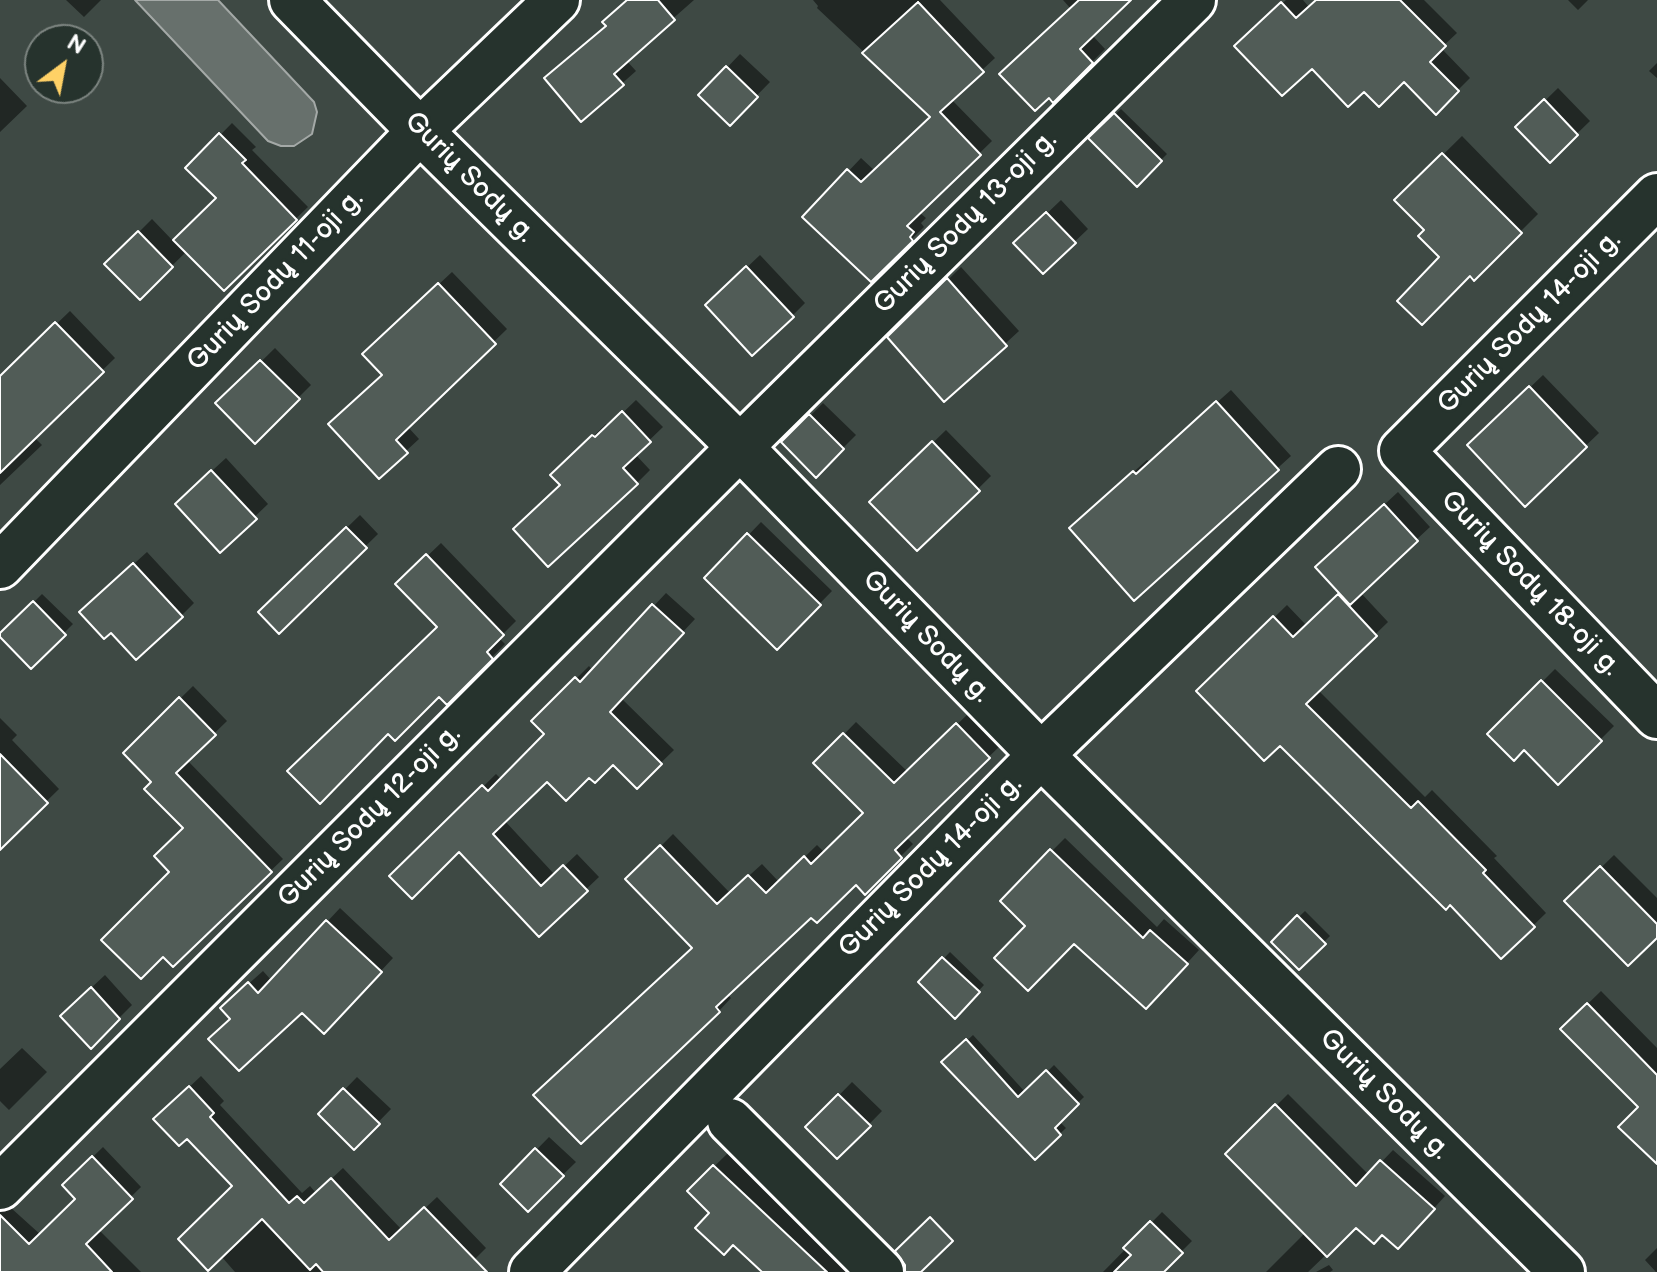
<!DOCTYPE html>
<html>
<head>
<meta charset="utf-8">
<style>
  body { margin:0 }
  #map { position:relative; width:1657px; height:1272px; overflow:hidden; background:#26332d; font-family:"Balsamiq Sans",sans-serif }
  canvas { display:block }
  .north { position:absolute; left:24px; top:24px; width:80px; height:80px; box-sizing:border-box; background:#26332d; border:2px solid #7d8581; border-radius:50%; rotate:32deg; font-size:22px; font-weight:700; line-height:32px; text-align:center; color:#fff }
  .north::after { content:''; display:block; margin:auto; width:28px; height:36px; background:#ffd166; clip-path:polygon(50% 0,100% 100%,50% 72%,0 100%) }
</style>
</head>
<body>
<div id="map">
<canvas width="1657" height="1272"></canvas>
<div class="north">N</div>
</div>
<script>
const ctx = document.querySelector('canvas').getContext('2d');
ctx.lineJoin = 'round';
function fillPath(path, color) { ctx.fillStyle = color; ctx.fill(path, 'evenodd'); }
const shape = rows => new Path2D(rows.map(r => 'M' + r).join(''));
function stroke(path, color, width, dash) { ctx.strokeStyle = color; ctx.lineWidth = width; ctx.lineCap = dash ? 'butt' : 'round'; ctx.setLineDash(dash || []); ctx.stroke(path); }
function label(font, color, halo, rows, align = 'center') {
  ctx.font = font + ' "Balsamiq Sans",sans-serif'; ctx.lineWidth = 6; ctx.setLineDash([]); ctx.textBaseline = 'middle'; ctx.strokeStyle = halo; ctx.fillStyle = color; for (const [text, x, y, turn = 0] of rows) {
    ctx.save(); ctx.translate(x, y); ctx.rotate((+turn || 0) * Math.PI / 180); ctx.textAlign = isNaN(turn) ? turn : align; if (halo) ctx.strokeText(text, 0, 0); ctx.fillText(text, 0, 0); ctx.restore();
  }
}
const green = shape([
  [0,0,1657,0,1657,1272,0,1272],
  [40,40,88,40,88,88,40,88]
]);
const water = shape([
  [135,0,218,0,314,102,317,112,312,134,294,146,281,146,268,141,135,0]
]);
const shadow = shape([
  [66,0,101,0,84,17],
  [628,0,694,0,626,60,636,71,582,119,608,25],
  [813,0,940,0,995,58,951,99,992,141,919,212,926,218,921,223,924,227,871,279,805,217,861,158,875,171,932,116,817,8,818,6],
  [1063,0,1128,0,1092,35,1105,49,1054,100,1071,9],
  [1286,0,1303,0,1309,7,1317,0,1424,0,1457,33,1441,48,1470,78,1436,112,1404,79,1364,89,1249,34],
  [1568,0,1588,0,1578,10],
  [740,54,770,82,730,123,701,95],
  [1657,63,1657,78,1649,71],
  [0,78,27,106,0,132],
  [1558,88,1590,121,1550,160,1518,127],
  [1121,109,1167,154,1137,184,1091,138],
  [232,123,256,147,252,150,308,207,224,288,187,251,140,297,107,264,152,219,174,242,218,198,188,168],
  [1462,136,1538,214,1474,278,1442,257,1426,230,1397,200],
  [1061,200,1088,229,1043,272,1016,243],
  [760,255,805,303,792,316,721,292],
  [961,267,1019,331,945,399,890,337],
  [452,272,507,329,407,426,419,439,379,476,385,374,378,341],
  [70,311,115,358,34,437,42,445,0,485,0,418,14,365],
  [275,348,311,385,255,441,218,404],
  [1543,375,1599,433,1525,504,1470,445],
  [1231,390,1291,456,1134,598,1085,515,1147,460,1150,462],
  [636,400,663,427,635,454,650,470,637,483,562,485,553,475,606,424,609,426],
  [823,403,856,435,816,475,784,442],
  [946,430,991,476,917,549,872,502],
  [226,458,268,504,220,550,190,491],
  [1398,492,1430,527,1360,592,1388,622,1318,690,1425,797,1432,790,1497,856,1494,858,1546,913,1501,957,1450,902,1280,743,1199,691,1287,605,1307,626,1341,593,1330,555],
  [360,515,378,534,279,631,260,612],
  [761,522,832,591,777,647,707,578],
  [441,543,516,621,499,638,505,644,447,702,440,627,398,584],
  [147,552,194,603,181,616,114,582],
  [666,593,695,619,621,698,674,750,637,786,613,762,589,775,547,780,504,820,555,875,577,854,599,877,539,934,459,850,392,876,496,774,502,780,546,734,534,721,589,666,593,671],
  [42,594,73,624,31,666,1,635],
  [1555,669,1614,726,1558,782,1524,748,1490,734],
  [193,686,227,721,187,760,283,859,173,964,172,872,185,828,153,782,125,753],
  [970,712,1001,745,906,837,913,844,865,892,856,883,811,915,727,994,731,998,719,1011,581,1141,694,947,628,879,673,834,730,893,762,864,779,882,817,845,825,853,866,813,816,763,856,722,908,772],
  [0,718,17,735,12,740,59,789,4,843,0,839],
  [1065,838,1157,927,1164,919,1199,950,1159,994,1074,941,1028,926,1002,901],
  [1614,855,1657,898,1657,935,1567,901],
  [340,908,393,958,337,1018,302,1010,232,1019,236,995,263,971,272,981],
  [1305,911,1330,936,1299,967,1273,942],
  [950,952,984,985,955,1016,921,982],
  [105,975,132,1005,91,1046,75,1003],
  [1601,991,1657,1048,1657,1162,1640,1107,1562,1029],
  [973,1035,1026,1093,1054,1065,1084,1097,1059,1121,1066,1128,1035,1158,944,1062],
  [22,1048,47,1072,9,1110,0,1101,0,1069],
  [201,1076,224,1101,220,1105,302,1193,310,1186,316,1193,343,1168,402,1230,437,1197,486,1248,462,1272,235,1272,221,1256,235,1186,167,1108],
  [357,1077,391,1109,354,1147,321,1114],
  [852,1082,882,1111,837,1157,808,1127],
  [1288,1094,1369,1175,1393,1150,1445,1196,1410,1235,1383,1233,1356,1226,1308,1272,1266,1272,1306,1232,1228,1154],
  [549,1137,576,1162,528,1209,503,1184],
  [103,1147,141,1187,98,1229,141,1272,57,1272,0,1262,0,1198,41,1235,78,1199,64,1185],
  [728,1153,840,1260,862,1272,765,1272,689,1191],
  [1162,1212,1192,1241,1161,1272,1103,1272],
  [1657,1248,1657,1272,1656,1272,1645,1260],
  [1329,1265,1333,1270,1330,1272,1316,1272]
]);
const building = shape([
  [627,0,658,0,675,20,614,74,624,85,581,122,544,78,606,26,602,22,627,0],
  [1079,0,1131,0,1080,49,1093,63,1053,103,1049,98,1035,111,999,74,1079,0],
  [1316,0,1400,0,1446,46,1430,62,1459,91,1436,115,1404,82,1379,107,1364,92,1348,107,1312,69,1282,96,1234,46,1281,2,1296,18,1316,0],
  [918,2,984,72,940,112,981,155,907,226,914,232,910,237,913,241,871,282,802,217,847,169,861,182,930,117,862,53,918,2],
  [726,66,758,97,730,126,698,95,726,66],
  [1544,99,1578,135,1550,163,1515,127,1544,99],
  [1114,113,1162,161,1137,187,1088,138,1114,113],
  [219,133,246,160,242,163,297,220,224,291,173,240,216,198,185,168,219,133],
  [1442,153,1522,233,1474,281,1470,276,1422,325,1397,301,1439,257,1418,236,1424,230,1394,200,1442,153],
  [1046,212,1076,243,1043,274,1013,243,1046,212],
  [138,231,173,267,140,300,104,264,138,231],
  [746,266,794,317,752,356,705,305,746,266],
  [947,278,1007,346,944,402,887,337,947,278],
  [438,283,496,344,396,440,408,453,379,479,328,424,382,375,362,354,438,283],
  [55,322,104,372,0,473,0,376,55,322],
  [260,360,300,399,255,444,215,403,260,360],
  [1529,386,1587,447,1525,507,1467,445,1529,386],
  [1216,401,1279,470,1134,601,1069,528,1133,471,1136,474,1216,401],
  [622,411,651,442,623,468,638,484,548,567,513,529,560,485,550,475,592,435,595,437,622,411],
  [809,414,844,449,816,478,781,442,809,414],
  [932,441,980,491,917,551,869,502,932,441],
  [211,470,257,519,220,553,175,504,211,470],
  [1384,504,1418,541,1350,605,1315,567,1384,504],
  [346,527,367,548,279,634,258,612,346,527],
  [747,533,821,605,777,650,704,578,747,533],
  [426,554,504,635,487,652,493,659,447,705,439,697,395,741,388,734,320,804,287,771,437,627,395,584,426,554],
  [133,563,183,617,136,660,111,633,104,639,79,612,133,563],
  [1338,594,1377,636,1306,704,1411,808,1418,801,1486,870,1483,873,1535,927,1501,959,1450,905,1446,910,1280,746,1264,761,1196,691,1273,616,1293,637,1338,594],
  [33,601,66,635,31,669,0,637,0,633,33,601],
  [652,604,684,633,610,712,662,764,637,789,613,765,595,783,589,778,566,801,547,782,493,834,541,886,563,865,588,891,539,937,459,852,412,899,389,876,482,785,488,791,544,734,531,721,575,677,580,682,652,604],
  [1541,680,1602,741,1558,785,1524,750,1514,761,1487,734,1541,680],
  [179,697,216,735,176,773,272,872,173,967,163,957,141,979,101,940,169,872,154,856,183,828,144,789,151,782,123,753,179,697],
  [956,723,990,758,895,850,902,858,865,895,856,885,817,923,811,918,716,1007,720,1012,581,1144,533,1095,692,948,625,879,660,845,717,904,748,875,766,893,804,856,811,864,863,813,813,763,843,733,894,783,956,723],
  [0,754,48,803,0,850,0,754],
  [1050,849,1143,938,1150,930,1188,964,1146,1009,1074,944,1028,991,994,958,1025,926,1000,901,1050,849],
  [1600,866,1657,924,1657,938,1628,966,1564,901,1600,866],
  [1297,915,1326,944,1299,970,1271,942,1297,915],
  [326,920,382,972,324,1034,302,1013,239,1071,208,1039,230,1019,220,1008,248,982,258,993,326,920],
  [942,957,980,992,955,1019,918,982,942,957],
  [91,987,120,1019,91,1049,60,1016,91,987],
  [1587,1003,1657,1075,1657,1164,1618,1127,1638,1107,1560,1029,1587,1003],
  [966,1039,1018,1097,1046,1070,1079,1104,1055,1128,1061,1135,1035,1160,941,1062,966,1039],
  [189,1086,214,1113,210,1117,289,1203,297,1196,304,1203,331,1178,389,1240,424,1207,487,1272,323,1272,316,1264,310,1270,262,1219,208,1271,178,1239,232,1186,187,1139,179,1146,153,1119,189,1086],
  [343,1088,380,1124,354,1150,318,1114,343,1088],
  [838,1094,871,1126,837,1159,805,1127,838,1094],
  [1275,1104,1356,1186,1380,1160,1435,1209,1398,1249,1382,1235,1374,1244,1356,1228,1327,1257,1225,1154,1275,1104],
  [535,1148,564,1176,528,1212,500,1184,535,1148],
  [92,1156,133,1199,86,1244,112,1272,0,1272,0,1215,29,1244,75,1199,62,1185,92,1156],
  [713,1165,827,1272,762,1272,733,1245,724,1255,695,1228,709,1213,687,1191,713,1165],
  [930,1217,953,1241,921,1272,905,1272,905,1265,895,1251,930,1217],
  [1150,1221,1183,1253,1164,1272,1114,1272,1131,1255,1123,1248,1150,1221]
]);
const street = shape([
  [292,0,420,131,740,447,1041,755,1562,1272],
  [1657,196,1402,451,1657,716],
  [0,566,420,131,557,0],
  [730,1121,881,1272],
  [0,1187,740,447,1193,0],
  [532,1272,1041,755,1338,469]
]);
const streetNames = [
  ["Gurių Sodų g.",469,178,45],
  ["Gurių Sodų 13-oji g.",966,223,-45],
  ["Gurių Sodų 11-oji g.",276,281,-46],
  ["Gurių Sodų 14-oji g.",1530,323,-45],
  ["Gurių Sodų 18-oji g.",1530,584,46],
  ["Gurių Sodų g.",926,637,46],
  ["Gurių Sodų 12-oji g.",370,817,-45],
  ["Gurių Sodų 14-oji g.",931,867,-45],
  ["Gurių Sodų g.",1384,1095,45]
];
fillPath(green, '#3e4944');
fillPath(water, '#67706c');
stroke(water, '#a4a9a7', 2);
fillPath(shadow, '#0007');
fillPath(building, '#515c57');
stroke(building, '#fff', 2);
stroke(street, '#fff', 50);
stroke(street, '#26332d', 44);
label('28px', '#fff', '#26332d', streetNames);
</script>
</body>
</html>
